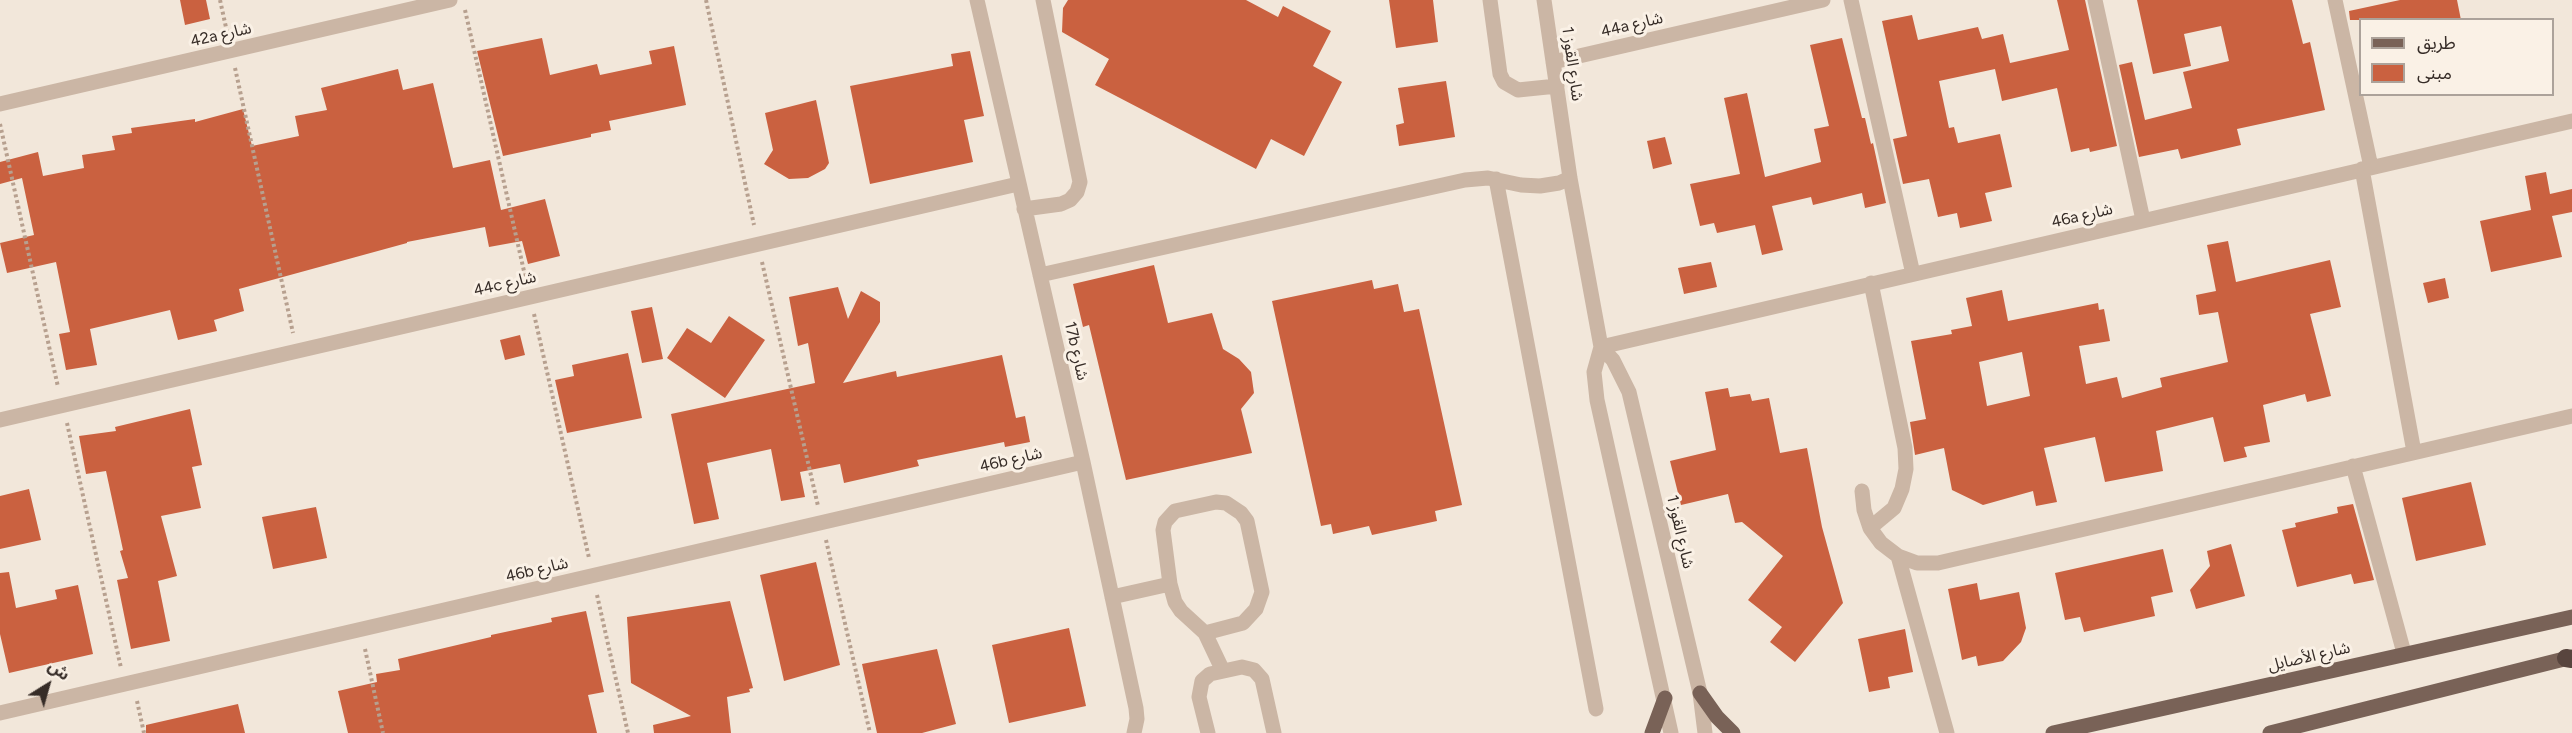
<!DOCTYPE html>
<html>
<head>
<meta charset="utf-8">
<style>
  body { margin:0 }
  #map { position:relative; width:2572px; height:733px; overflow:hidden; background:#f2e7da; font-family:Figtree,"Noto Sans Arabic",sans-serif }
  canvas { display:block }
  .legend { position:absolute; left:2359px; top:18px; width:195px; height:78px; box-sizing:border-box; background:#faf1e6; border:2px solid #aca29a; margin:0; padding:8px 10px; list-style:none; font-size:18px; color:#362c27 }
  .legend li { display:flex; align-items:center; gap:12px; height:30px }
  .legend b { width:30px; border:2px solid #aca29a }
  .north { position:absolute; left:18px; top:655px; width:60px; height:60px; -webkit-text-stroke:4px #faf1e6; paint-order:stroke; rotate:37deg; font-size:16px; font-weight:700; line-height:24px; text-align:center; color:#362c27 }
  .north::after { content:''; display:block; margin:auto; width:21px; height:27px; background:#362c27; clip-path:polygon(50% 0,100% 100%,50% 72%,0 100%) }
</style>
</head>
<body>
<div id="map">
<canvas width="2572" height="733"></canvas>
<ul class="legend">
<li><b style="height:8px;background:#796257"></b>طريق</li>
<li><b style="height:16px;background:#ca6140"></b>مبنى</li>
</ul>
<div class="north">ش</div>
</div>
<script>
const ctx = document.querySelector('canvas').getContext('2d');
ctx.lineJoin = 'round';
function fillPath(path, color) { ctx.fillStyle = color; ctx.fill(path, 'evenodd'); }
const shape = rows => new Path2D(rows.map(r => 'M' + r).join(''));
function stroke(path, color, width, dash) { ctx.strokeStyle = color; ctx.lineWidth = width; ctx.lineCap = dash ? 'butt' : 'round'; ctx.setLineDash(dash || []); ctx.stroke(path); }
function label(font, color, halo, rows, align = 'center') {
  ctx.font = font + ' Figtree,"Noto Sans Arabic",sans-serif'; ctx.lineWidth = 6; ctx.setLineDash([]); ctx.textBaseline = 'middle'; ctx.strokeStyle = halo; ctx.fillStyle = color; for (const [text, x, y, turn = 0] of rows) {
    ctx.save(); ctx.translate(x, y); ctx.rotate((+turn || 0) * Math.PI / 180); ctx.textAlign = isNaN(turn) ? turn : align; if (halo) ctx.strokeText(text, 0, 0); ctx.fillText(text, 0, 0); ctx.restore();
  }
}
const building = shape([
  [180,0,206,0,210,19,185,25],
  [1068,0,1246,0,1278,17,1283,6,1331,31,1313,66,1342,82,1304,156,1271,139,1256,169,1095,85,1109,59,1062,32,1063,8],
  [1389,0,1433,0,1438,42,1396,48],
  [2057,0,2085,0,2117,146,2090,152,2089,148,2071,152,2057,88,2002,101,1995,69,1939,81,1949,128,1954,127,1958,143,2000,134,2012,187,1985,193,1992,221,1960,228,1957,213,1938,217,1929,179,1903,184,1893,139,1907,136,1882,21,1912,15,1918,40,1978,27,1982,39,2003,34,2010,63,2069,50],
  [2137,0,2292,0,2303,44,2310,42,2325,110,2237,129,2241,145,2181,159,2178,149,2139,157,2119,65,2132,62,2145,120,2192,108,2183,72,2229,61,2221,26,2184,34,2191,66,2153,74],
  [2400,0,2457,0,2461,20,2350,20,2349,11],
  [542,38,550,75,597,64,600,75,652,64,649,51,674,46,686,105,609,121,611,130,591,134,591,137,503,156,477,51],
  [1842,38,1862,118,1865,118,1871,144,1873,143,1886,203,1865,208,1862,193,1813,205,1811,197,1772,206,1783,250,1762,255,1755,225,1717,233,1714,223,1700,226,1690,184,1740,174,1724,98,1747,93,1765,177,1821,162,1814,129,1829,126,1810,45],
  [970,51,984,116,964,120,973,162,870,184,850,86,953,66,951,54],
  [398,69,403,90,433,83,453,168,490,160,501,210,545,199,560,256,528,264,522,241,489,247,485,227,407,242,407,243,239,289,244,311,214,320,217,331,178,340,170,310,90,329,97,365,66,370,59,334,70,332,56,262,7,273,0,243,34,235,22,178,0,184,0,162,38,152,43,176,84,168,82,155,115,150,112,136,132,133,131,128,195,119,195,122,243,109,252,146,299,136,295,116,327,110,321,88],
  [1446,81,1455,137,1399,146,1396,125,1404,123,1398,88],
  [816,100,829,163,825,169,808,178,789,179,764,164,773,150,765,113],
  [1665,137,1672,164,1653,169,1647,141],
  [2546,172,2550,194,2572,189,2572,212,2552,216,2562,257,2491,272,2480,221,2531,210,2525,176],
  [2228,241,2236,282,2330,260,2341,307,2310,314,2331,396,2307,402,2305,394,2263,405,2270,442,2244,447,2247,457,2224,462,2213,417,2156,431,2163,471,2105,482,2095,437,2044,448,2057,502,2036,506,2033,491,1983,505,1952,490,1944,448,1915,455,1910,422,1926,419,1911,341,1952,334,1951,330,1972,326,1966,298,2002,290,2008,321,2098,303,2099,310,2104,309,2110,341,2079,346,2086,384,2117,377,2122,398,2162,387,2160,378,2228,362,2218,312,2199,315,2196,295,2216,291,2207,245],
  [2022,352,2030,396,1987,406,1979,362],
  [1711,262,1717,287,1684,294,1678,268],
  [1154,265,1168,323,1212,313,1223,349,1239,359,1251,372,1254,393,1241,409,1252,453,1126,480,1089,325,1083,327,1073,284],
  [2445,278,2449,298,2428,303,2423,283],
  [1372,280,1374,289,1398,284,1404,312,1419,309,1462,505,1435,511,1437,521,1372,535,1369,526,1333,534,1331,524,1321,526,1272,301],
  [838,287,848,319,861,291,880,302,880,322,843,383,896,371,897,377,1002,355,1016,418,1025,416,1030,442,1005,447,1004,442,917,460,919,466,844,483,840,464,800,472,805,497,781,501,771,449,707,463,719,519,694,524,671,414,815,383,808,343,798,346,789,297],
  [652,307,663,359,642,363,631,311],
  [729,316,765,340,725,398,667,358,687,328,711,343],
  [520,335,525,355,505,360,500,340],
  [628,353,642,418,567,433,555,380,574,376,572,365],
  [1728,388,1730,397,1750,394,1752,401,1769,398,1780,453,1807,448,1822,527,1843,603,1795,662,1770,642,1782,627,1748,600,1783,556,1742,522,1735,523,1728,494,1681,505,1670,461,1716,450,1705,392],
  [190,409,202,465,192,467,201,508,161,516,177,576,158,581,170,641,131,649,117,580,128,578,120,551,123,550,106,471,86,474,79,436,116,431,115,427],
  [2471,482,2486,545,2416,561,2402,498],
  [29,489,41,540,0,549,0,496],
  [2353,504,2374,580,2354,584,2351,574,2297,587,2282,530,2296,527,2295,523,2338,513,2337,507],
  [316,507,327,558,273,569,262,517],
  [2231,544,2245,596,2196,609,2190,590,2210,566,2207,551],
  [2163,549,2173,592,2151,597,2155,616,2084,632,2080,617,2065,620,2055,573],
  [816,562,840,665,784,681,760,575],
  [9,572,16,608,57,599,55,590,78,585,93,654,9,673,0,634,0,573],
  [1977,583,1980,600,2019,592,2026,628,2021,642,2003,661,1978,666,1976,656,1962,660,1948,589],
  [730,601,753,688,749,689,750,692,727,697,731,733,654,733,653,725,691,716,631,683,627,617],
  [586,611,604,692,588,695,597,733,348,733,338,691,377,682,376,674,400,670,398,659,491,637,491,635,552,622,551,618],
  [1069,628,1086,706,1009,723,992,645],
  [1905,629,1913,672,1888,677,1890,688,1869,692,1858,639],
  [937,649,956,724,922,733,877,733,862,664],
  [238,704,245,733,146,733,146,725]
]);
const path = shape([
  [220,0,227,32],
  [706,0,754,225],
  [465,10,526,280],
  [235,68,293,333],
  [0,124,58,387],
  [762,262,818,506],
  [534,314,589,558],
  [67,423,121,668],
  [826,540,870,733],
  [597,595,628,733],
  [365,649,383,733],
  [137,701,144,733]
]);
const minor = shape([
  [977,0,1083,462,1136,708,1137,719,1134,733],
  [1490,0,1500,74,1504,82,1518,90,1557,86],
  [1544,0,1570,178,1601,347,1594,372,1597,400,1671,733],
  [1851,0,1913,274],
  [2095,0,2143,220],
  [2335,0,2371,167],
  [1553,62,1823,0],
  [0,104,450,0],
  [2362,169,2414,452],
  [1496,179,1596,709],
  [1024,209,1061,204,1070,200,1077,192,1080,182,1043,0],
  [1040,275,1465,180,1488,178,1521,185,1540,186,1559,183,1570,178],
  [1601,347,2572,121],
  [1601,347,1613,360,1629,392,1700,693,1705,733],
  [0,420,1018,184],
  [2353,466,2404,653],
  [1862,491,1864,510,1870,528,1881,543,1898,556,1917,563,1938,563,2572,416],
  [1870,528,1894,508,1902,489,1906,469,1905,448,1871,283],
  [1898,556,1947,733],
  [1112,597,1170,584],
  [1205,633,1243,623,1256,609,1262,592,1247,521,1241,513,1226,503,1216,502,1175,511,1165,522,1163,530,1170,584,1175,602,1181,611,1205,633,1223,671],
  [0,713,1083,462],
  [1208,733,1199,697,1202,681,1210,674,1242,667,1254,670,1262,679,1274,733]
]);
const major = shape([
  [1700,693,1717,717,1733,733],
  [1652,733,1665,698],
  [2053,733,2572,617],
  [2270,733,2572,657]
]);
const highway = shape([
  [2566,658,2572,659]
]);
const streetNames = [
  ["44a شارع",1632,25,-13],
  ["42a شارع",221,35,-13],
  ["شارع القوز 1",1572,64,82],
  ["46a شارع",2082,216,-13],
  ["44c شارع",505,284,-13],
  ["17b شارع",1076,351,77],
  ["46b شارع",1011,460,-13],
  ["شارع القوز 1",1680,532,77],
  ["46b شارع",537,570,-13],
  ["شارع الأصايل",2309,657,-13]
];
fillPath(building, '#ca6140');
stroke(path, '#b7a08f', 4, [3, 3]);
stroke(minor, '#cbb6a5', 15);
stroke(major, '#796257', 15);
stroke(highway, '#58453e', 18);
label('16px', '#362c27', '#faf1e6', streetNames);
</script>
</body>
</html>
